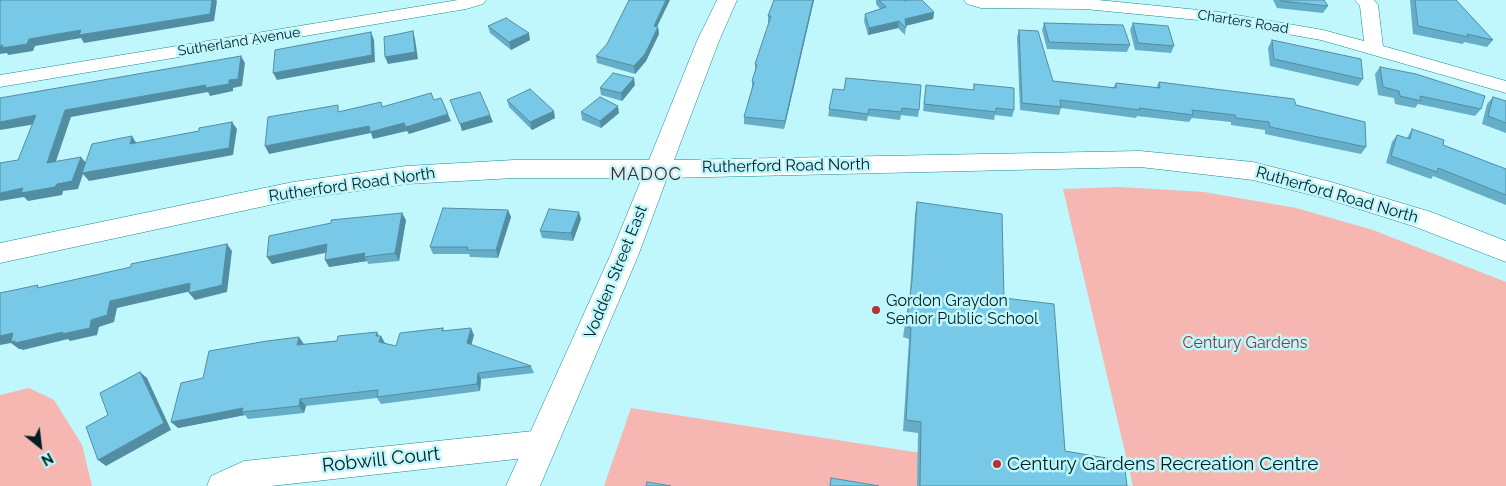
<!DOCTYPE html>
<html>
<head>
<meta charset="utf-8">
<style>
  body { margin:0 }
  #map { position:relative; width:1506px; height:486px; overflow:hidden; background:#bff7fc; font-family:Raleway,sans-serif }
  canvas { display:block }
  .north { position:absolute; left:15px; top:421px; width:50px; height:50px; -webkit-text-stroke:4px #bff7fc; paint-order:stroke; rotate:151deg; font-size:14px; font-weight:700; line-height:20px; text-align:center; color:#001f22 }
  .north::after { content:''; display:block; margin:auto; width:18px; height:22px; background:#001f22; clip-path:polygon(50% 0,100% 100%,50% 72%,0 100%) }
</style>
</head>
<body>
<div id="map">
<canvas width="1506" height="486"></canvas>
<div class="north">N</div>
</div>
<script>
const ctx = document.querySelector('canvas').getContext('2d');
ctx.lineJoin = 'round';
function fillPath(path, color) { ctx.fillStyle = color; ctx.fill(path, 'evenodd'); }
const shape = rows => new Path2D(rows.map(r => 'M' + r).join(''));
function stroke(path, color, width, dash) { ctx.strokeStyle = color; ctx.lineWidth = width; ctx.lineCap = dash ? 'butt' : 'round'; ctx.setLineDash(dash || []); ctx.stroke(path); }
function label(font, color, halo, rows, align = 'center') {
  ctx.font = font + ' Raleway,sans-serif'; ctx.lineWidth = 5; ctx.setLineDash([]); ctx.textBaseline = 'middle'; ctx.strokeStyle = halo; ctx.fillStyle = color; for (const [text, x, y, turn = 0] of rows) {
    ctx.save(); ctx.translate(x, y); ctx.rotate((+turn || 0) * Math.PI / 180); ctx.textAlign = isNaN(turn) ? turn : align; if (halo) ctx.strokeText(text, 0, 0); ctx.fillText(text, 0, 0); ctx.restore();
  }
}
const green = shape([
  [1119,187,1204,192,1296,208,1373,230,1506,282,1506,486,604,486,631,408,1133,486,1063,189],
  [29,388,54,400,82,445,92,486,0,486,0,395]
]);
const minor = shape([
  [458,0,486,0,483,4,466,9,0,87,0,75,458,0],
  [964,0,1098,0,1219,12,1323,30,1364,41,1360,6,1355,0,1374,0,1378,5,1383,46,1506,81,1506,93,1321,40,1219,22,1085,9,981,8,967,4,964,0],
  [543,430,553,434,557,443,553,452,543,456,271,486,207,486,211,476,244,461,543,430]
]);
const tertiary = shape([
  [717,0,737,0,719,41,674,160,1140,151,1253,162,1331,182,1431,212,1506,241,1506,262,1413,226,1327,199,1253,180,1140,167,667,178,638,256,540,486,506,486,610,256,642,178,514,178,406,184,293,200,0,263,0,243,293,182,406,166,514,160,649,160,697,41,717,0]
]);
const wall = shape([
  [814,0,784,129,744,124,744,117,752,88,752,81,755,71,755,64,769,23,768,23,768,16],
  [876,0,904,0,904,1,934,12,933,19,906,26,905,35,898,28,868,35,864,21,865,14,880,9,876,4],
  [1273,0,1324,0,1328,6,1323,13,1277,8],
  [1410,0,1456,0,1493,40,1487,47,1464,42,1463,44,1413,34],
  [1044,23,1130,45,1127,52,1047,49,1042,30],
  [1133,23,1174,46,1171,53,1135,50,1130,30],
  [488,26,530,40,511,50,490,33],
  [658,27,659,34,646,61,635,74,597,63,596,56],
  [1019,30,1053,81,1113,88,1116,83,1156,88,1159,82,1296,105,1366,147,1361,154,1265,134,1265,130,1231,125,1231,122,1192,118,1189,122,1137,116,1136,118,1061,108,1059,115,1020,110,1017,37],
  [1272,40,1363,79,1358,86,1270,66,1268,48],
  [1380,67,1481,109,1475,116,1418,104,1415,108,1395,104,1394,98,1378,95,1375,74],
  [974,84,1014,110,1012,117,995,115,994,120,923,111,926,85,973,90],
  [635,85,622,101,601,95,600,88],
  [833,89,919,110,918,117,901,115,900,120,868,116,867,121,828,116],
  [1493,97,1506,101,1506,133,1482,124,1487,104],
  [507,100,555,118,532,130,509,107],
  [581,112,619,113,601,128,582,120],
  [1412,129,1443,145,1506,169,1506,205,1433,176,1431,179,1386,163,1392,142,1397,135,1407,138],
  [917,202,1004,298,1065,451,1127,486,917,486,918,433,903,431,909,339,903,337,910,292,915,214],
  [508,210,511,217,498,258,470,257,469,254,433,254,430,247],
  [581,219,573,241,542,238,540,231],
  [406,220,399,261,368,264,367,261,329,267,326,253,272,264,267,257],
  [443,328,444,331,474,335,471,345,531,366,534,373,481,379,480,391,381,404,377,398,306,406,304,413,248,419,245,415,178,428,203,378,304,344,381,336,384,343,396,346]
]);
const shadedWall = shape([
  [212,0,216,0,217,1,214,21,84,43,81,38,35,46,33,51,8,55,7,53,0,54,0,46,29,39],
  [666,0,670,0,654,33,654,26],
  [813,0,814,0,784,129,785,121],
  [934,12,933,19,904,26,905,19],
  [899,21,898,28,868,35,869,28],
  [658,27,659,34,646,61,635,74,634,66],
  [413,31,415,39,418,59,388,64,385,57],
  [371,32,374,40,375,62,277,80,273,73],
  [529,33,530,40,511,50,509,42],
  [241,56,245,63,242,86,233,88,233,91,210,96,208,92,71,117,53,170,47,163,65,110,229,80],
  [634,78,635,85,622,101,621,93],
  [618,106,619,113,601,128,600,121],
  [554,111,555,118,532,130,530,122],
  [448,114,451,121,409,134,407,131,373,139,371,133,269,154,265,146,369,126,404,123],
  [36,115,42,123,0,130,0,122],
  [490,115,493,122,462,131,460,124],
  [232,122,237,129,233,155,89,181,83,174,78,189,63,191,62,195,28,201,24,197,0,201,0,193,23,188,57,184,81,157,87,164],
  [132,136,137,144,130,144],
  [508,210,511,217,498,258,496,250],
  [579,212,581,219,573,241,571,233],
  [402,213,406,220,399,261,395,253],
  [227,244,232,251,227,292,195,300,189,293],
  [327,244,331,251,272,264,267,257],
  [365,253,364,257,367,261,329,267,325,260],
  [190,283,196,290,117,308,114,322,99,327,97,335,70,341,68,339,23,350,21,349,19,349,11,343,0,345,0,336,13,333,91,320,110,301],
  [471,328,474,335,470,350,467,343],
  [377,332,380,338,381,336,385,343,384,349,376,336],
  [299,337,304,344,297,345],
  [140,372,147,378,171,430,106,466,98,460],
  [478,373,481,379,480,391,477,384],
  [300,399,306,406,304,413,299,406],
  [243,408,242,412,245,415,178,428,171,422]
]);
const building = shape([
  [0,0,212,0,210,14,79,35,81,30,29,39,27,44,2,48,3,45,0,46,0,0],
  [629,0,666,0,654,26,658,27,645,54,634,66,596,56,607,44,629,0],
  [774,0,813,0,785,121,744,117,754,82,752,81,757,65,755,64,771,16,768,16,774,0],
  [879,0,904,0,904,1,908,0,922,0,934,12,905,19,906,28,899,21,869,28,865,14,886,7,879,0],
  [1281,0,1324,0,1328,6,1281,1,1281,0],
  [1415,0,1456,0,1493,40,1467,34,1468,37,1418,26,1415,0],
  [506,18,529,33,509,42,488,26,506,18],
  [1044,23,1123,25,1130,45,1049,42,1044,23],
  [1133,23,1168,26,1174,46,1138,43,1133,23],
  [1019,30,1038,31,1053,81,1116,88,1116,83,1160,88,1159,82,1294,99,1296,105,1365,122,1366,147,1270,127,1269,122,1236,118,1235,115,1192,110,1193,115,1139,108,1140,110,1060,100,1061,107,1022,103,1019,30],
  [413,31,415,52,385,57,384,37,413,31],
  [371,32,372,55,273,73,275,50,371,32],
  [1272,40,1361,59,1363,79,1274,59,1272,40],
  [241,56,238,79,229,80,229,84,205,88,206,85,65,110,47,163,81,157,72,181,57,184,55,187,21,193,23,188,0,193,0,163,18,160,36,115,0,122,0,98,241,56],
  [1380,67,1416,74,1485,96,1481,109,1420,96,1421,101,1400,96,1399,91,1383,87,1380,67],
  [613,73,634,78,621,93,600,88,613,73],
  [846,78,921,85,919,110,902,108,901,112,869,109,868,114,829,109,833,89,844,90,846,78],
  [974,84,1014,88,1014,110,996,108,996,112,924,104,926,85,974,90,974,84],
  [530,89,554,111,530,122,507,100,530,89],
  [480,92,490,115,460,124,450,100,480,92],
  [431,93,434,100,441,98,448,114,406,127,404,123,370,132,369,126,265,146,268,117,338,105,338,112,381,102,382,107,431,93],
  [600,97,618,106,600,121,581,112,600,97],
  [1493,97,1506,101,1506,123,1488,116,1493,97],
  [232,122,229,148,82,173,92,144,132,136,130,144,199,131,199,128,232,122],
  [1412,129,1444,140,1443,145,1506,169,1506,195,1438,168,1437,172,1391,156,1397,135,1410,139,1412,129],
  [917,202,1002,214,1004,298,1054,304,1065,451,1124,461,1127,486,920,486,921,422,906,420,911,328,906,326,912,281,917,202],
  [443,208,508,210,496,250,467,250,468,247,430,247,443,208],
  [549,209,579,212,571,233,540,231,549,209],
  [402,213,395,253,364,257,365,253,325,260,327,244,267,257,269,236,331,223,331,220,402,213],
  [227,244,222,285,189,293,190,283,110,301,107,315,91,320,90,328,62,334,63,332,15,343,15,341,11,342,13,333,0,336,0,293,38,285,37,288,131,267,131,264,227,244],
  [443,328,442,331,471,328,467,343,531,366,478,373,477,384,377,397,378,390,300,399,299,406,242,412,243,408,171,422,181,383,203,378,209,351,267,341,299,337,297,345,337,341,338,336,377,332,376,336,381,336,379,342,396,346,400,333,443,328],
  [140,372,164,423,98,460,86,427,108,415,100,393,140,372],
  [831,478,879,486,830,486,831,478],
  [647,482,671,486,646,486,647,482]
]);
const markers = [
  [876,310,5,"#be2e36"],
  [997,464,5,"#be2e36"]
];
const farStreetnames = [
  ["Charters Road",1243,22,9],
  ["Sutherland Avenue",239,42,-9]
];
const streetNames = [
  ["Rutherford Road North",786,166,-1],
  ["Rutherford Road North",352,185,-8],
  ["Rutherford Road North",1337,195,16],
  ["Vodden Street East",616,272,-68]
];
const poiNames = [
  ["Gordon Graydon",886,301],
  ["Senior Public School",886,319]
];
const parkNames = [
  ["Century Gardens",1245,343]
];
const neighbourhoodNames = [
  ["MADOC",646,175]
];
const nearStreetnames = [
  ["Robwill Court",381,460,-6]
];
const nearPoinames = [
  ["Century Gardens Recreation Centre",1007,464]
];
fillPath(green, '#f6b6b1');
stroke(minor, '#178a93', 1);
stroke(tertiary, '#178a93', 1);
fillPath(minor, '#fff');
fillPath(tertiary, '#fff');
fillPath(wall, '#66adc7');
fillPath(shadedWall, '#538da2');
fillPath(building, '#77c9e7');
stroke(building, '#538da2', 1);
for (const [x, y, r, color] of markers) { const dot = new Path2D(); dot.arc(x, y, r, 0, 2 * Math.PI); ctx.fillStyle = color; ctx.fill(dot); stroke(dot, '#bff7fc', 2); }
label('14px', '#001f22', '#bff7fc', farStreetnames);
label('16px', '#001f22', '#bff7fc', streetNames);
label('16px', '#001f22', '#bff7fc', poiNames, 'left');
label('16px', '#8e3535', '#bff7fc', parkNames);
ctx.letterSpacing = '1px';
label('18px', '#621d1e', '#bff7fc', neighbourhoodNames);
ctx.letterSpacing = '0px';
label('19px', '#001f22', '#bff7fc', nearStreetnames);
label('19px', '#001f22', '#bff7fc', nearPoinames, 'left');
</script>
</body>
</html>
